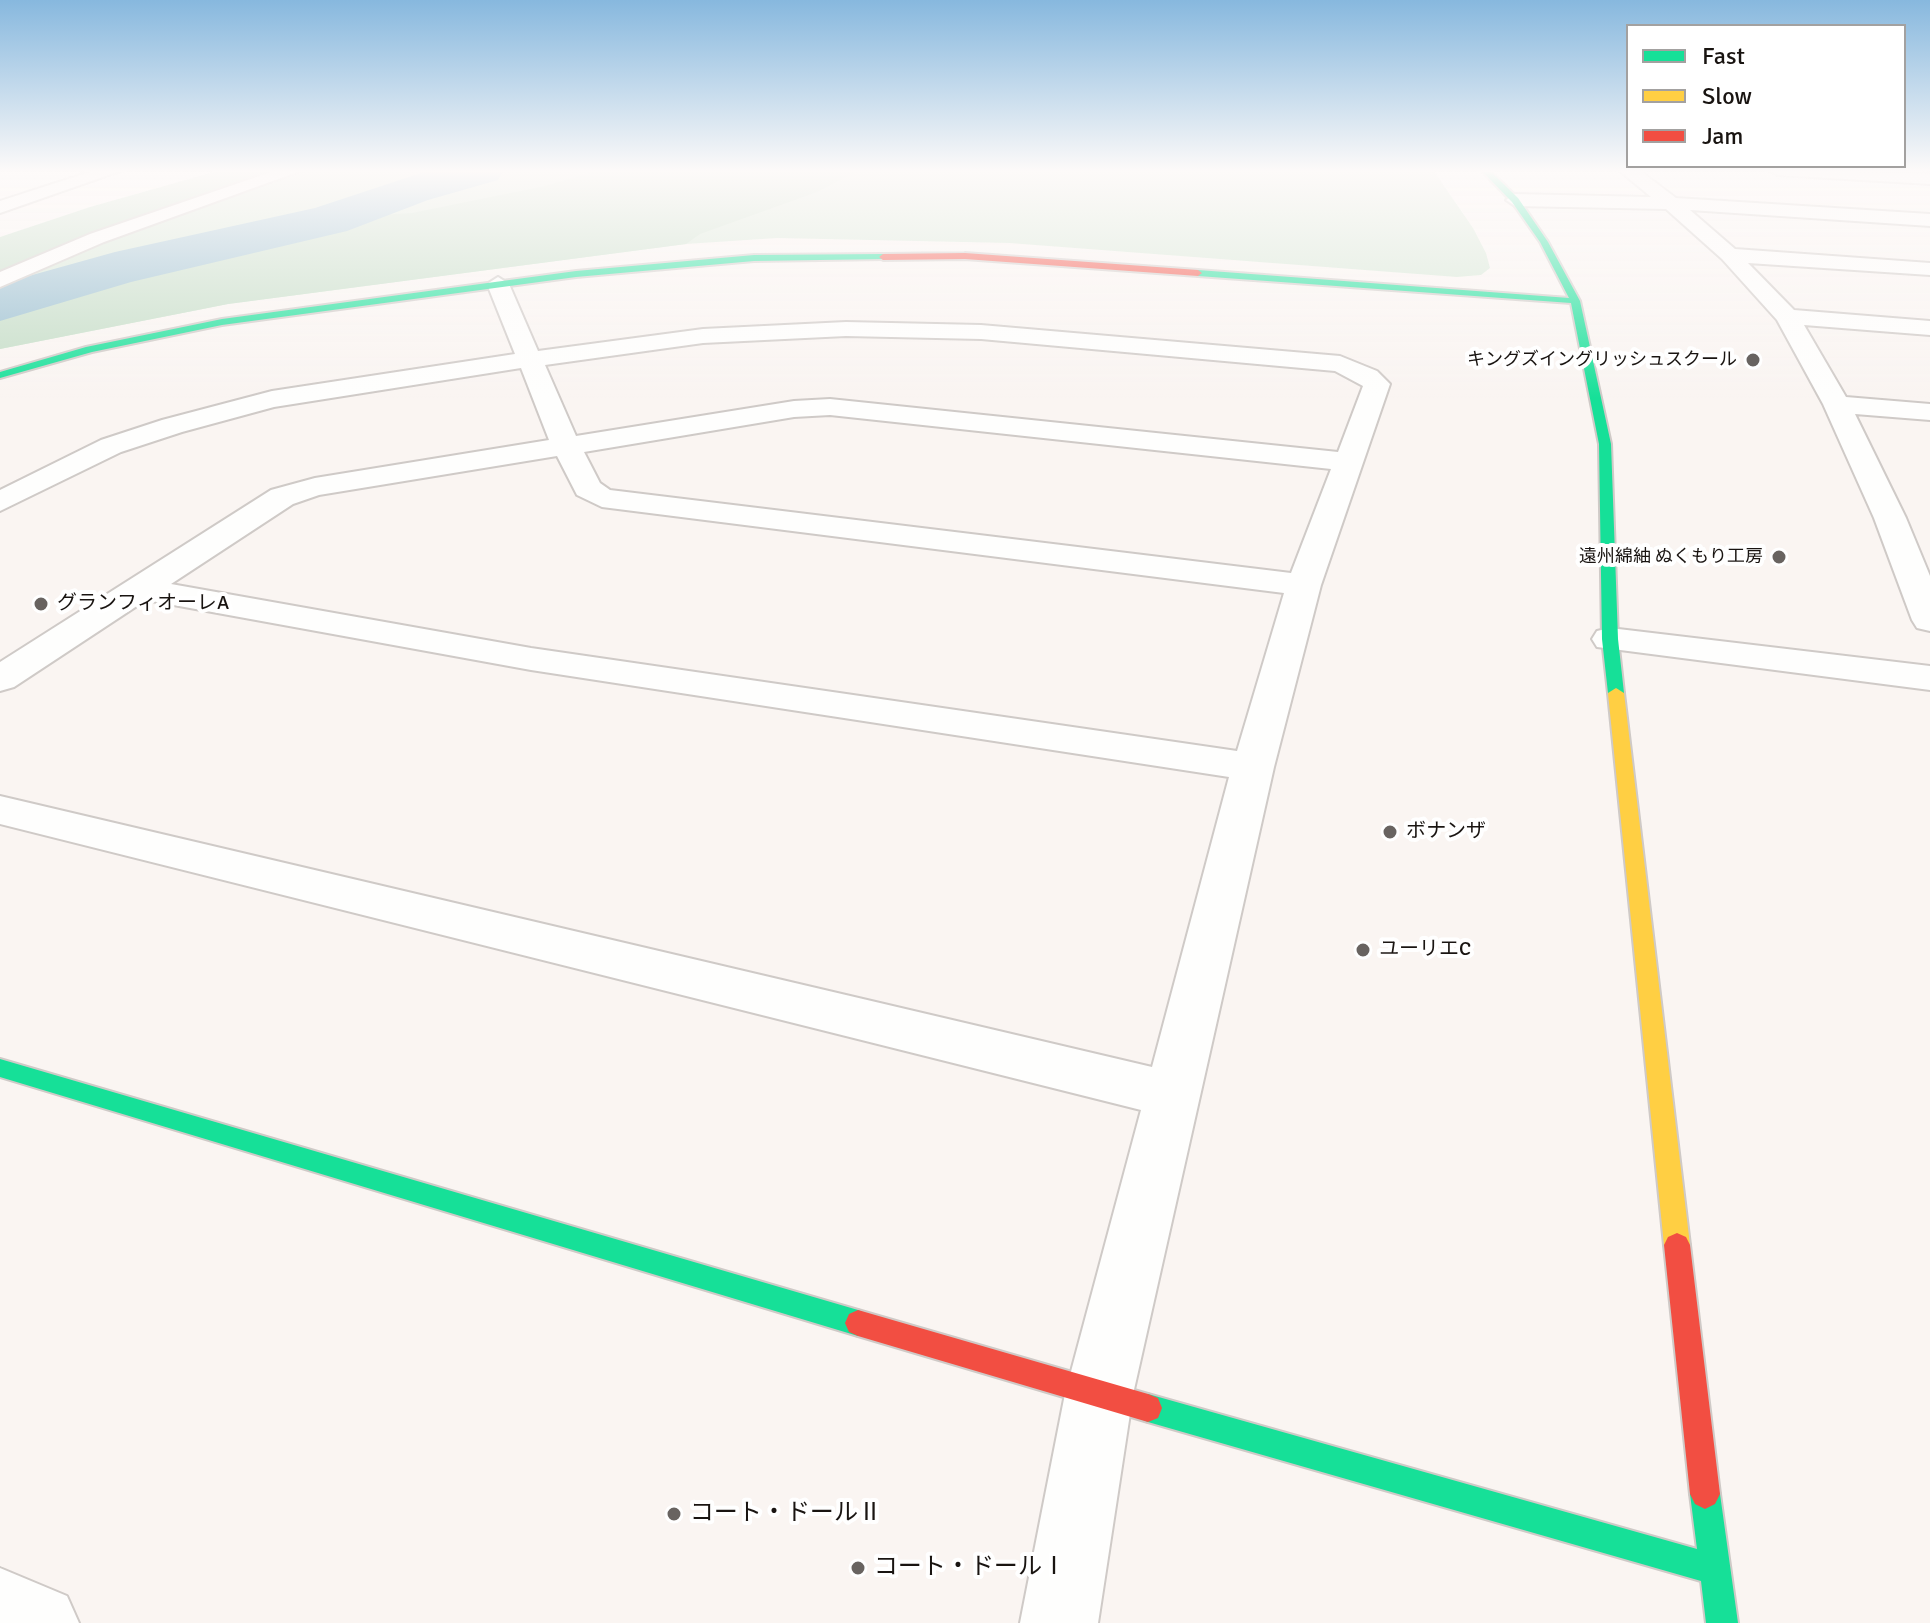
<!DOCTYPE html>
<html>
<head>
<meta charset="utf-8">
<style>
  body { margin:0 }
  #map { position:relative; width:1930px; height:1623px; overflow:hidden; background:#faf5f2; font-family:Signika,sans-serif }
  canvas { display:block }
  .legend { position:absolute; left:1626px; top:24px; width:280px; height:144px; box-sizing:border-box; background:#fff; border:2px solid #a3a1a0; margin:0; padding:10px 14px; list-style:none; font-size:24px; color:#191411 }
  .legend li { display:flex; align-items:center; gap:16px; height:40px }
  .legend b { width:40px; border:2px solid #a3a1a0 }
</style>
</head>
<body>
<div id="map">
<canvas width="1930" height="1623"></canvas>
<ul class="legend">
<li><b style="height:10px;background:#16e098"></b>Fast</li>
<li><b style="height:10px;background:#ffcf43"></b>Slow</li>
<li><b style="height:10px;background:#f24e42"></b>Jam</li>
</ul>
</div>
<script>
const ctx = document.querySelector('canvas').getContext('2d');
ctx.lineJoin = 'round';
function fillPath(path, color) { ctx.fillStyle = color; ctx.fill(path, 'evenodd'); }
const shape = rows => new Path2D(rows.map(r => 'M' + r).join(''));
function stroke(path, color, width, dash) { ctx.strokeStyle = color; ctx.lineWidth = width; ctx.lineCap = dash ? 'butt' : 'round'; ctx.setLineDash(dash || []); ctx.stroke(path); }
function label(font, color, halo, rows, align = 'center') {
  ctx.font = font + ' Signika,"Noto Sans JP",sans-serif'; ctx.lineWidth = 8; ctx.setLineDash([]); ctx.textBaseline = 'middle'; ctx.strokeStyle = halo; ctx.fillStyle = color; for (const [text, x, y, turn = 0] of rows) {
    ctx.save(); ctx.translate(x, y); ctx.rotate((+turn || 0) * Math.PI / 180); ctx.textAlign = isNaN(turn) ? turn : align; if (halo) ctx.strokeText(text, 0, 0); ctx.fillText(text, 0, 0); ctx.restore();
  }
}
const green = shape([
  [310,170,1433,170,1473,228,1486,253,1490,268,1481,275,1457,277,1009,243,777,238,686,244,228,304,0,349,0,288,113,237]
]);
const forest = shape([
  [221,170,278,170,90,234,0,274,0,237,90,207],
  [599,170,860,170,817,192,700,234,686,244,228,304,0,349,0,320,94,283,250,248,364,216,412,213,545,186]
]);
const river = shape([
  [430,170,504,170,498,180,428,200,347,231,131,282,0,321,0,284,115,252,315,208,430,170]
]);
const street = shape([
  [96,170,123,170,0,213,0,201,96,170],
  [277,170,303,170,104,242,0,287,0,272,90,234,277,170],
  [1619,170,1639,170,1676,198,1930,214,1930,226,1690,210,1735,249,1930,263,1930,275,1748,263,1794,310,1930,321,1930,335,1804,325,1846,397,1930,404,1930,420,1855,414,1906,518,1930,576,1930,631,1917,628,1912,620,1874,518,1823,404,1777,320,1722,259,1666,209,1515,206,1506,200,1515,194,1651,197,1619,170],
  [1769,170,1930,174,1930,184,1777,175,1769,170],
  [498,277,509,284,538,351,703,329,846,322,981,325,1340,356,1377,371,1390,384,1321,585,1274,767,1133,1394,1098,1623,1020,1623,1065,1394,1141,1110,0,824,0,796,1152,1067,1229,777,531,670,146,600,14,687,0,691,0,662,271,490,315,478,549,440,521,368,274,407,182,432,121,452,0,511,0,490,101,440,162,420,272,391,515,354,487,284,498,277],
  [846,336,981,339,1335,371,1363,386,1338,452,830,399,794,401,576,436,545,365,703,343,846,336],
  [830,415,1331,469,1291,573,610,490,600,483,584,452,794,417,830,415],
  [557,456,577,495,602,507,1284,593,1237,751,531,648,171,584,293,504,319,495,557,456],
  [1610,628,1930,666,1930,690,1597,647,1592,639,1597,631,1610,628],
  [0,1568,67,1596,79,1623,0,1623,0,1568]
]);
const fast = shape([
  [1481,170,1489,170,1518,198,1548,242,1580,301,1611,444,1618,639,1624,693,1622,696,1616,698,1608,693,1602,639,1599,444,1571,303,1198,276,1194,273,1198,270,1569,298,1540,242,1512,202,1481,170],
  [883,254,886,259,754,261,576,277,222,325,92,352,0,378,0,372,86,347,222,319,576,271,754,255,883,254],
  [0,1059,858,1310,867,1314,871,1323,867,1332,858,1336,0,1077,0,1059],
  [1148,1394,1697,1549,1690,1494,1695,1484,1705,1479,1715,1484,1720,1494,1738,1623,1706,1623,1701,1581,1148,1422,1138,1418,1134,1408,1138,1398,1148,1394]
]);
const slow = shape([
  [1616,688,1624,693,1690,1245,1686,1253,1677,1257,1668,1253,1664,1245,1608,693,1616,688]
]);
const jam = shape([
  [965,253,1198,270,1202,273,1198,276,965,259,883,260,879,257,883,254,965,253],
  [1677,1233,1686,1237,1690,1245,1720,1494,1715,1504,1705,1509,1695,1504,1690,1494,1664,1245,1668,1237,1677,1233],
  [858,1310,1148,1394,1158,1398,1162,1408,1158,1418,1148,1422,858,1336,849,1332,845,1323,849,1314,858,1310]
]);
const markers = [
  [1753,360,8,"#686360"],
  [1779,557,8,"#686360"],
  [41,604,8,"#686360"],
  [1390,832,8,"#686360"],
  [1363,950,8,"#686360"],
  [674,1514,8,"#686360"],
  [858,1568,8,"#686360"]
];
const farPoinames = [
  ["キングズイングリッシュスクール",1737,360],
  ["遠州綿紬 ぬくもり工房",1763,557]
];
const poiNames = [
  ["グランフィオーレA",57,604],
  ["ボナンザ",1406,832],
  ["ユーリエC",1379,950]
];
const nearPoinames = [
  ["コート・ドールⅡ",690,1514],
  ["コート・ドールⅠ",874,1568]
];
fillPath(green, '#d4e7d5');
fillPath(forest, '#c4ddc7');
fillPath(river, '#97bed0');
stroke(street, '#cfcac7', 4);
stroke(fast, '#cfcac7', 4);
stroke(slow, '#cfcac7', 4);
stroke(jam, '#cfcac7', 4);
fillPath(street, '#fefefd');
fillPath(fast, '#16e098');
fillPath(slow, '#ffcf43');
fillPath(jam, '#f24e42');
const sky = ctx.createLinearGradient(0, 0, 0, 398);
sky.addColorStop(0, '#87b8de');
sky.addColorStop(0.43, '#fdfaf9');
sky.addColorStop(1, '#fdfaf900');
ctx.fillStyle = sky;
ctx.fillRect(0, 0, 1930, 398);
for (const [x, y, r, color] of markers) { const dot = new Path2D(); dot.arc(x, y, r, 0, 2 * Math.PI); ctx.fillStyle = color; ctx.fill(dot); stroke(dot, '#fff', 3); }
label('18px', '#191411', '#fff', farPoinames, 'right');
label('20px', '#191411', '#fff', poiNames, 'left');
label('24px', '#191411', '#fff', nearPoinames, 'left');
</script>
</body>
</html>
